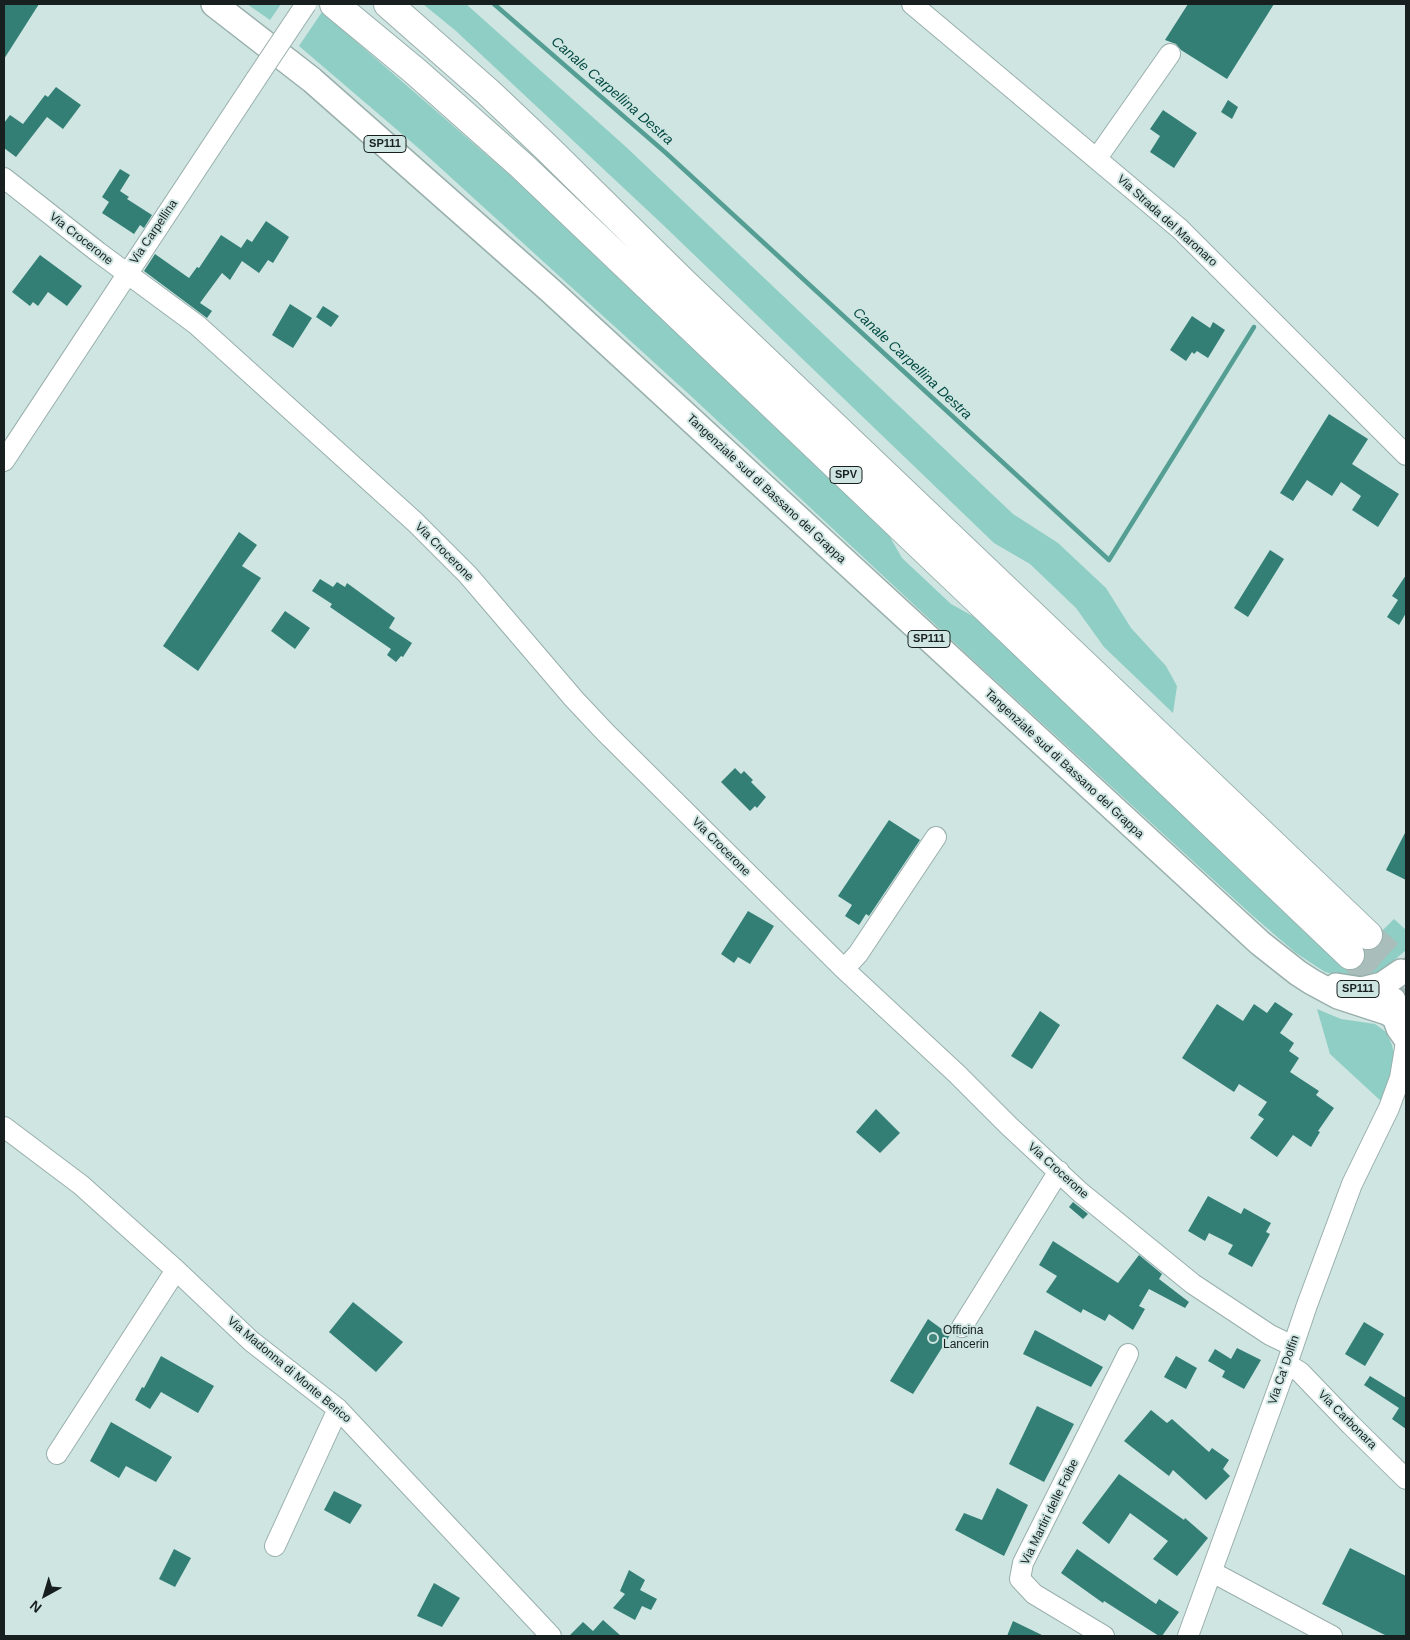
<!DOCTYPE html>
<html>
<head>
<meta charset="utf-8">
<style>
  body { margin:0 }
  #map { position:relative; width:1410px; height:1640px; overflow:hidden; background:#cee5e1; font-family:Arial,sans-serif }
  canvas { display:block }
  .frame { position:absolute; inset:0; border:5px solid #17201f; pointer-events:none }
  .north { position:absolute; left:20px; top:1570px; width:50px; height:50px; -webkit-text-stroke:4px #cee5e1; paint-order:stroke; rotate:219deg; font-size:14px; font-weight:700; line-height:20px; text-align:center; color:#17201f }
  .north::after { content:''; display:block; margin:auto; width:18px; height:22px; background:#17201f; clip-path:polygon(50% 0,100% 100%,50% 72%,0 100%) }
</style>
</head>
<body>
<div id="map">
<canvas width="1410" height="1640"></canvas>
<div class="frame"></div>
<div class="north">N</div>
</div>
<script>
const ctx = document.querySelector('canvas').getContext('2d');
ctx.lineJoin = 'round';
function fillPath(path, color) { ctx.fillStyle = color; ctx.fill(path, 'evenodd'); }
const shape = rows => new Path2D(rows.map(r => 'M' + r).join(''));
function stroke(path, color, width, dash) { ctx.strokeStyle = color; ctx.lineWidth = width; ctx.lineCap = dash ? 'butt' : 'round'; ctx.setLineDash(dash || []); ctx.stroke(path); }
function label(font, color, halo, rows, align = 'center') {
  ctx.font = font + ' Arial,sans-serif'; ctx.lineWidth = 4; ctx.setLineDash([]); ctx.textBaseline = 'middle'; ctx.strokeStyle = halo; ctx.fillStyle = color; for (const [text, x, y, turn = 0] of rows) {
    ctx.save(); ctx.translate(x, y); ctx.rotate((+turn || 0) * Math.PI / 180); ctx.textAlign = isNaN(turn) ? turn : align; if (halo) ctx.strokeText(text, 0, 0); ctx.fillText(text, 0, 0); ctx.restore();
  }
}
const green = shape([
  [247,4,281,4,270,20],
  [423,4,466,4,625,146,1013,514,1058,543,1106,588,1131,628,1166,666,1177,686,1173,713,1104,647,1076,608,1030,564,994,543,660,222,456,31],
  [322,12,534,196,883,525,902,558,951,604,987,624,1346,967,1394,919,1406,930,1406,950,1384,969,1368,978,1350,978,1325,972,1296,953,1253,916,972,659,692,397,423,152,299,46],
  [1317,1009,1341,1019,1375,1024,1386,1032,1392,1045,1395,1060,1391,1082,1382,1102,1330,1054]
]);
const stream = shape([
  [494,4,666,153,1109,560,1254,327]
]);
const building = shape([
  [4,4,39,4,4,59],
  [1188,4,1274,4,1227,79,1181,50,1176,44,1165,40],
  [56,87,81,105,63,129,47,117,16,157,4,148,4,123,10,115,23,124,45,95,48,97],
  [1228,100,1238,107,1232,119,1221,112],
  [1163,110,1197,133,1174,168,1150,152,1160,136,1150,129],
  [120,169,130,175,120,191,129,197,127,199,152,215,144,228,140,225,134,234,102,213,109,202,102,197],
  [266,221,289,237,273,263,268,260,259,273,242,261,230,280,222,273,200,303,212,311,207,318,144,271,155,254,189,278,197,267,199,268,221,235,241,248,247,239,252,242],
  [40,255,82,286,67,306,48,292,38,306,33,302,30,306,12,292],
  [290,304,312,318,293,348,272,335],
  [323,306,339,316,331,327,316,317],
  [1192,316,1210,328,1213,322,1225,330,1208,358,1197,351,1194,354,1192,352,1186,361,1170,350],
  [1329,414,1368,439,1352,464,1399,494,1378,527,1352,510,1361,496,1341,482,1332,496,1307,480,1293,501,1280,493],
  [239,532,257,545,242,566,261,578,198,671,163,646],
  [1270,550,1284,559,1248,617,1234,608],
  [1406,575,1406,613,1399,625,1387,617,1398,600,1392,596],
  [320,579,333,587,337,582,345,587,347,583,395,618,389,628,412,643,403,657,401,656,396,662,387,655,391,649,330,607,332,604,312,591],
  [285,611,310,628,295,649,271,631],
  [735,768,741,774,744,771,753,780,751,782,766,797,757,808,755,806,750,811,721,782],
  [889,820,920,840,869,916,866,914,859,925,845,916,852,905,838,896],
  [1406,831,1406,880,1386,870],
  [748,911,774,926,750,964,738,957,734,963,721,954],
  [1275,1002,1293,1014,1280,1033,1294,1043,1289,1051,1299,1058,1290,1072,1319,1091,1316,1095,1334,1108,1318,1131,1320,1132,1311,1147,1293,1135,1277,1157,1250,1138,1264,1119,1258,1115,1267,1102,1239,1084,1234,1092,1182,1058,1217,1004,1243,1021,1254,1004,1267,1013],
  [1040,1011,1060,1025,1032,1069,1011,1056],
  [876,1109,900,1133,880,1153,856,1132],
  [1208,1196,1241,1214,1244,1208,1271,1223,1266,1232,1270,1234,1252,1267,1228,1254,1233,1245,1209,1233,1205,1241,1188,1231],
  [1073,1202,1088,1214,1083,1219,1069,1207],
  [1053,1241,1118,1283,1139,1255,1162,1274,1159,1279,1189,1302,1185,1308,1149,1289,1139,1306,1145,1309,1133,1330,1109,1314,1105,1321,1083,1309,1081,1313,1046,1292,1057,1276,1039,1265],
  [353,1302,403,1342,376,1372,329,1332],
  [928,1319,950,1335,913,1394,890,1381],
  [1364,1322,1384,1334,1365,1366,1345,1354],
  [1035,1330,1103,1367,1091,1387,1023,1354],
  [1237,1348,1261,1360,1244,1389,1222,1377,1225,1371,1208,1361,1215,1349,1231,1359],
  [161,1356,214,1386,198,1413,161,1392,150,1409,135,1400,142,1387,144,1388],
  [1176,1356,1197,1368,1186,1389,1164,1377],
  [1370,1376,1406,1398,1406,1429,1392,1419,1399,1408,1364,1385],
  [1037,1406,1074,1424,1044,1482,1009,1464],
  [1151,1410,1167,1423,1172,1419,1209,1452,1212,1448,1229,1460,1223,1469,1230,1476,1206,1500,1173,1470,1169,1476,1124,1441],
  [111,1422,172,1457,156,1482,126,1466,119,1478,90,1461],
  [1119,1474,1184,1520,1185,1518,1208,1538,1177,1576,1153,1559,1168,1541,1130,1513,1109,1544,1082,1523],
  [997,1488,1028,1505,1004,1556,955,1530,964,1513,982,1520],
  [334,1491,362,1505,350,1524,324,1510],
  [1350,1548,1406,1576,1406,1636,1387,1636,1322,1604],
  [174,1549,191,1558,175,1587,159,1579],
  [1077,1549,1156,1604,1159,1599,1179,1612,1162,1636,1159,1636,1104,1601,1103,1603,1061,1573],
  [629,1570,645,1580,640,1590,657,1599,651,1610,642,1606,635,1620,613,1608,625,1594,620,1591],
  [434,1583,460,1598,442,1627,417,1616],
  [603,1620,621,1636,569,1636,583,1622,593,1631],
  [1013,1621,1044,1636,1007,1636]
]);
const highwayTunnel = shape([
  [1368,935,1406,970],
  [1350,955,1397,1000]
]);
const minor = shape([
  [912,4,1180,229,1406,455],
  [1097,158,1170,54],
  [4,178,98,252,197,325,415,522,468,575,574,699,605,732,844,969,957,1074,1009,1126,1080,1192,1193,1284,1270,1335,1293,1346],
  [4,461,256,79],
  [844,969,858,954,936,837],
  [4,1127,81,1185,176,1270,251,1341,338,1409,551,1636],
  [962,1327,1059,1171],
  [1287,1364,1300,1372,1351,1425,1406,1479],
  [57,1454,176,1270],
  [275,1546,338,1409],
  [1212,1572,1332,1636],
  [1104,1636,1034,1594,1020,1579,1023,1563,1128,1354],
  [1188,1636,1287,1364,1307,1305,1352,1184,1389,1108,1400,1078,1406,1042]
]);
const major = shape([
  [214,4,312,80,551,291,1260,943,1298,973,1312,982,1338,996,1387,1012,1395,1017],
  [1336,986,1362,990,1382,985,1401,972],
  [1393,1000,1395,1017,1399,1028,1406,1038]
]);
const highway = shape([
  [334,4,415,71,522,166,1350,955],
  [388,4,488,92,547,148,683,282,1368,935]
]);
const minorBridge = shape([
  [256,79,306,4]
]);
const markers = [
  [933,1338,5,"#42887f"]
];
const shields = [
  [385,144,42],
  [846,475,32],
  [929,639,42],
  [1358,989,42]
];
const shieldNames = [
  ["SP111",385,144],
  ["SPV",846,475],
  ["SP111",929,639],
  ["SP111",1358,989]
];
const streetNames = [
  ["Via Strada del Maronaro",1167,221,42],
  ["Via Carpellina",154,232,-56],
  ["Via Crocerone",81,239,38],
  ["Tangenziale sud di Bassano del Grappa",766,489,43],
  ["Via Crocerone",444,552,45],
  ["Tangenziale sud di Bassano del Grappa",1064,764,43],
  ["Via Crocerone",721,847,45],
  ["Via Crocerone",1058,1171,42],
  ["Via Madonna di Monte Berico",289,1370,40],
  ["Via Ca' Dolfin",1284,1370,-71],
  ["Via Carbonara",1347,1420,45],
  ["Via Martiri delle Foibe",1050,1512,-64]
];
const poiNames = [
  ["Officina",943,1331],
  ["Lancerin",943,1345]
];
const waterNames = [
  ["Canale Carpellina Destra",612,91,41],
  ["Canale Carpellina Destra",912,364,43]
];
fillPath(green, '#8ecec5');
stroke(stream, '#549e94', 4.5);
fillPath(building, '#337f76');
stroke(highwayTunnel, '#a9beba', 28, [28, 14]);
stroke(minor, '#99afac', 22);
stroke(major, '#99afac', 28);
stroke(highway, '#99afac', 30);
stroke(minor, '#fff', 20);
stroke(major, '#fff', 25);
stroke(highway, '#fff', 28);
stroke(minorBridge, '#99afac', 22, []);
stroke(minorBridge, '#fff', 20);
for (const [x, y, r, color] of markers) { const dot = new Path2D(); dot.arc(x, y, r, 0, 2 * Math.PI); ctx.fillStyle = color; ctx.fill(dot); stroke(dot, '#cee5e1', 2); }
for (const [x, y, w] of shields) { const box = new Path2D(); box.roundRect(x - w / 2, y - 8.5, w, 17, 4); ctx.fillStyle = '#cee5e1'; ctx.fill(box); stroke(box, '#17201f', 1); }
label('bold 11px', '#17201f', null, shieldNames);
label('12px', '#17201f', '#cee5e1', streetNames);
label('12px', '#17201f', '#cee5e1', poiNames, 'left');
label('italic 14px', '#024942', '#cee5e1', waterNames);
</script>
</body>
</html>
